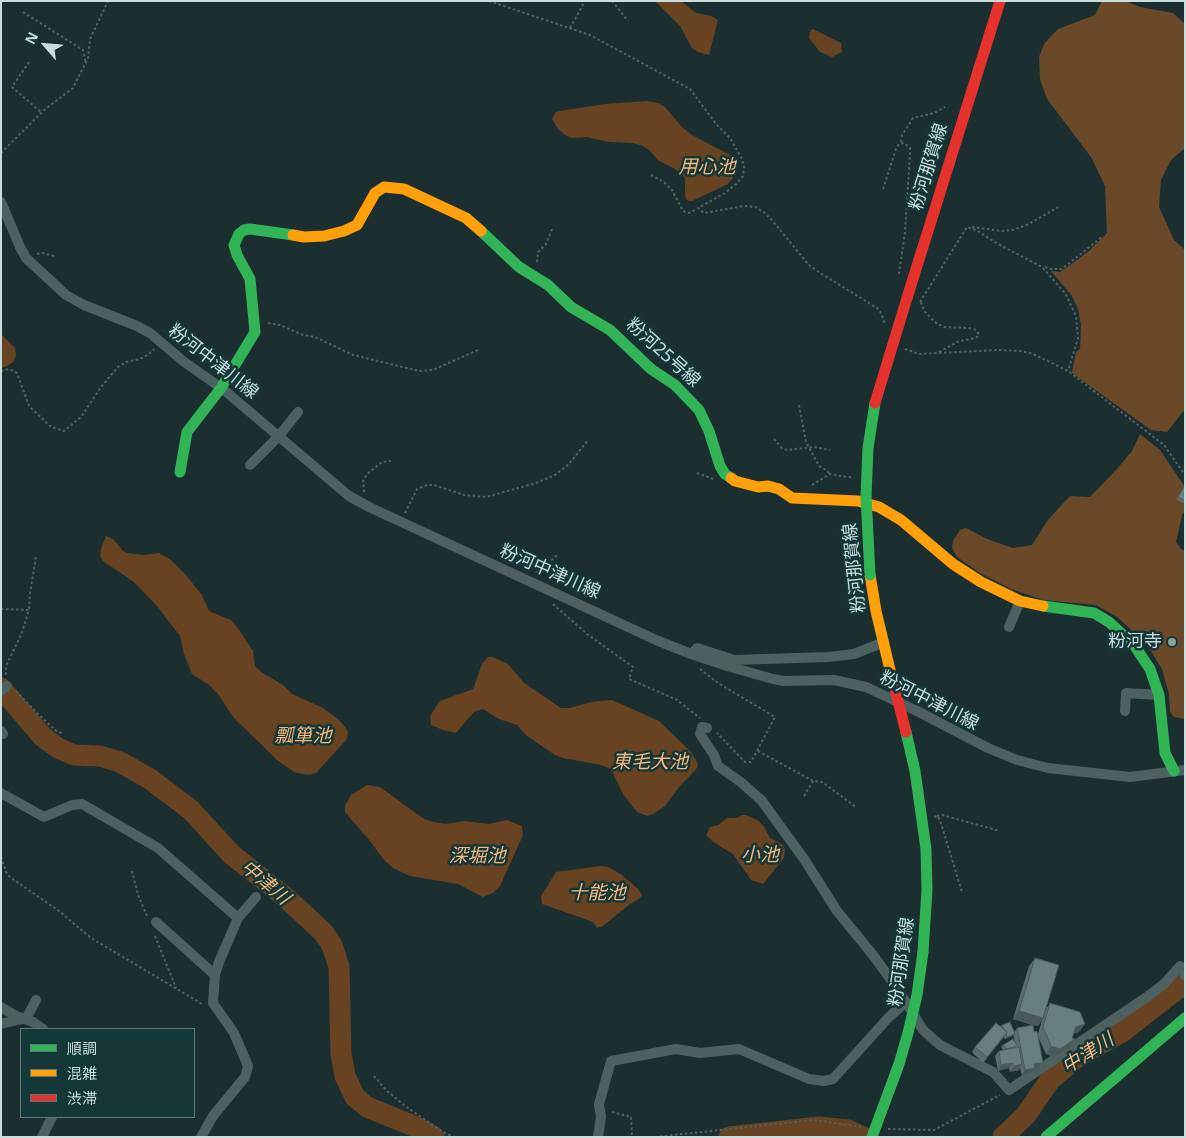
<!DOCTYPE html>
<html>
<head>
<meta charset="utf-8">
<style>
  body { margin:0 }
  #map { position:relative; width:1186px; height:1138px; overflow:hidden; background:#1c2f30; font-family:"Noto Sans","Noto Sans JP",sans-serif }
  canvas { display:block }
  .frame { position:absolute; inset:0; border:2px solid #cadddd; pointer-events:none }
  .legend { position:absolute; left:20px; top:1028px; width:175px; height:90px; box-sizing:border-box; background:#143738; border:1px solid #5d797a; margin:0; padding:6px 9px; list-style:none; font-size:15px; color:#cadddd }
  .legend li { display:flex; align-items:center; gap:10px; height:25px }
  .legend b { width:25px; border:1px solid #5d797a }
  .north { position:absolute; left:20px; top:20px; width:50px; height:50px; -webkit-text-stroke:4px #143738; paint-order:stroke; rotate:297deg; font-size:14px; font-weight:700; line-height:20px; text-align:center; color:#cadddd }
  .north::after { content:''; display:block; margin:auto; width:18px; height:22px; background:#cadddd; clip-path:polygon(50% 0,100% 100%,50% 72%,0 100%) }
</style>
</head>
<body>
<div id="map">
<canvas width="1186" height="1138"></canvas>
<div class="frame"></div>
<ul class="legend">
<li><b style="height:6px;background:#30b455"></b>順調</li>
<li><b style="height:6px;background:#ff9f0a"></b>混雑</li>
<li><b style="height:6px;background:#e5322d"></b>渋滞</li>
</ul>
<div class="north">N</div>
</div>
<script>
const ctx = document.querySelector('canvas').getContext('2d');
ctx.lineJoin = 'round';
function fillPath(path, color) { ctx.fillStyle = color; ctx.fill(path, 'evenodd'); }
const shape = rows => new Path2D(rows.map(r => 'M' + r).join(''));
function stroke(path, color, width, dash) { ctx.strokeStyle = color; ctx.lineWidth = width; ctx.lineCap = dash ? 'butt' : 'round'; ctx.setLineDash(dash || []); ctx.stroke(path); }
function label(font, color, halo, rows, align = 'center') {
  ctx.font = font + ' "Noto Sans","Noto Sans JP",sans-serif'; ctx.lineWidth = 5; ctx.setLineDash([]); ctx.textBaseline = 'middle'; ctx.strokeStyle = halo; ctx.fillStyle = color; for (const [text, x, y, turn = 0] of rows) {
    ctx.save(); ctx.translate(x, y); ctx.rotate((+turn || 0) * Math.PI / 180); ctx.textAlign = isNaN(turn) ? turn : align; if (halo) ctx.strokeText(text, 0, 0); ctx.fillText(text, 0, 0); ctx.restore();
  }
}
const forest = shape([
  [1102,1,1125,1,1140,7,1173,13,1185,24,1185,148,1171,160,1161,180,1159,207,1174,240,1185,250,1185,409,1167,432,1151,430,1072,373,1076,352,1080,349,1081,325,1078,309,1072,296,1051,271,1060,272,1069,266,1090,250,1107,233,1105,186,1091,157,1047,99,1040,79,1039,57,1044,44,1058,29,1095,15],
  [1140,434,1160,450,1185,487,1185,511,1182,515,1176,542,1181,549,1185,551,1185,719,1174,717,1170,712,1169,694,1162,669,1146,643,1117,617,1096,605,1044,600,1011,589,980,573,957,557,952,548,953,541,960,530,966,528,987,539,1013,548,1032,545,1048,520,1070,496,1090,497,1116,470,1132,451]
]);
const water = shape([
  [655,1,681,1,696,13,711,16,718,20,709,55,698,52,692,48,680,26],
  [813,29,841,43,842,52,832,57,820,52,809,38,811,30],
  [647,101,658,103,665,107,682,127,692,135,728,154,732,157,735,168,733,178,728,184,692,201,689,201,686,199,685,194,685,178,680,172,658,160,650,151,643,146,633,143,609,142,587,137,571,138,565,135,558,129,552,119,556,112,566,110,605,104],
  [1,334,15,348,16,356,13,362,7,366,1,368],
  [106,536,113,539,123,551,127,553,143,555,159,553,171,560,185,574,202,595,208,609,211,612,231,620,237,627,253,651,255,666,261,672,283,685,292,694,323,708,339,720,346,728,348,733,347,739,316,773,308,775,294,772,277,760,234,718,218,694,209,685,192,674,184,654,180,636,157,606,134,582,103,561,100,556,101,549],
  [488,657,493,657,508,664,524,683,561,708,570,708,591,702,612,700,659,721,691,752,698,764,697,768,679,787,665,806,653,814,647,816,637,812,623,794,611,769,601,765,563,758,555,755,527,736,517,725,499,719,483,709,474,712,456,733,443,730,431,725,430,716,440,701,473,689,482,664],
  [367,785,380,787,424,819,434,822,446,824,464,821,489,824,507,820,522,826,523,835,500,886,493,893,483,897,458,884,410,876,393,868,384,860,370,841,345,812,345,806,351,795],
  [742,815,746,815,759,821,764,827,770,838,782,844,785,849,784,858,763,884,751,880,733,854,713,842,706,835,710,827,718,825,727,818,737,818],
  [601,866,608,867,622,875,638,889,642,895,640,898,630,904,603,926,597,928,593,922,585,919,542,904,541,896,556,872]
]);
const river = shape([
  [1,688,43,737,58,748,74,755,100,756,120,762,150,779,191,810,231,854,284,896,323,932,332,945,339,967,341,1054,345,1076,355,1097,367,1107,416,1127,434,1137],
  [729,1137,819,1127,848,1130,863,1137],
  [1003,1137,1026,1115,1050,1080,1080,1055,1122,1032,1185,983]
]);
const path = shape([
  [489,1,590,35,690,89,716,124,730,138,742,159,744,167,743,176,736,184,725,193,698,208,704,213,744,206,756,207,765,213,777,226,808,264,817,271,877,308,880,311,885,324],
  [612,1,628,21],
  [23,12,83,50,86,64],
  [570,28,585,1],
  [29,62,12,87,42,113],
  [901,142,902,135,913,118,934,113,945,107],
  [1,153,44,110,73,88,88,58,90,39,108,1],
  [651,175,664,182,672,190,683,211,689,213,697,209],
  [883,189,896,149,899,144,904,143,910,148,910,154,905,232,899,274],
  [972,227,1002,231,1013,230,1029,224,1058,207],
  [37,254,42,253,54,256],
  [537,262,538,252,546,244,553,227],
  [1045,267,1051,269,1062,269,1103,236],
  [920,302,967,227,976,230,998,244,1042,267,1065,293,1076,316,1078,338,1068,371],
  [921,302,924,311,936,323,944,327,968,328,974,329,979,334,977,337,971,339,959,341,939,352],
  [268,323,280,325,303,335,315,337,353,355,419,371,433,370,478,350],
  [905,349,919,354,998,350,1020,351,1030,353,1046,360,1068,371,1164,445,1185,475],
  [1,371,9,369,17,373,29,406,51,427,64,431,81,417,101,387,118,367,126,362,140,359,149,354,154,349],
  [799,405,806,442,819,466,826,470,830,474],
  [774,439,782,448,787,450,814,447,830,450],
  [697,473,713,479],
  [812,485,830,474,854,478],
  [364,492,363,481,367,474,382,462,391,461],
  [405,513,417,489,427,485,434,485,464,495,486,497,536,483,555,475,569,464,588,440],
  [536,573,540,568,553,559,558,554],
  [553,604,587,634,633,667,629,679,677,700,700,718],
  [1,609,29,610,21,635,6,666,6,677],
  [29,609,30,594,36,557],
  [700,669,718,683,775,717,751,762,745,762,717,733],
  [16,691,38,714,55,730,63,734],
  [758,751,813,781,822,782,856,807],
  [804,796,813,781],
  [937,816,942,815,1000,831],
  [934,817,937,816,940,820,962,892],
  [1,857,7,874,10,877,59,911,91,938,202,1004],
  [132,871,138,895,147,916],
  [155,936,176,988],
  [374,1076,387,1091,405,1106,443,1132,454,1137],
  [612,1112,631,1117,632,1137],
  [888,1129,934,1130,1000,1095],
  [655,1137,814,1120,861,1127]
]);
const street = shape([
  [1,202,20,247,26,258,66,295,84,305,137,326,150,333,183,361,224,390,349,496,369,507,656,640,691,654,727,666,773,679,784,681,834,680,866,687,917,711,988,748,1017,760,1048,768,1130,777,1185,770],
  [250,465,278,437,298,412],
  [1009,627,1020,601],
  [692,654,697,648,734,660,828,657,854,654,884,642],
  [1,691,7,686],
  [1125,711,1126,693,1159,695],
  [707,728,702,727,700,734,714,755,718,766,742,783,762,801,804,859,837,911,873,955,899,991,923,1030,940,1045,993,1072,1009,1090,1147,997,1164,984,1180,966,1185,975],
  [1,731,3,734],
  [1,793,44,817,72,805,82,804,158,848,238,918,219,962,215,975,213,1003,234,1033,248,1066,245,1077,213,1116,201,1137],
  [238,918,256,897],
  [156,922,215,975],
  [1,1007,16,1016,33,1022,43,1029],
  [26,1019,36,1000],
  [1,1024,22,1019],
  [42,1137,52,1117],
  [598,1137,601,1117,599,1104,611,1061,676,1049,700,1053,739,1049,809,1079,824,1081,833,1079,889,1017,906,1002]
]);
const fast = shape([
  [481,231,519,267,548,285,571,307,610,330,651,369,675,385,699,410,709,431,720,466,725,474,731,478],
  [180,472,187,432,221,388,255,332,250,279,237,255,234,245,239,234,244,230,250,229,293,235],
  [866,496,868,448,875,403],
  [1043,606,1094,613,1109,622,1134,645,1150,669,1159,695,1165,753,1174,771],
  [906,732,915,771,926,849,927,890,923,952],
  [1046,1137,1185,1018]
]);
const slow = shape([
  [293,235,304,237,324,236,344,231,357,225,375,193,384,187,404,189,466,218,481,231],
  [731,478,735,481,758,487,768,486,779,489,792,498,858,501,879,507,901,520,953,564,981,582,1020,601,1043,606],
  [870,575,876,611,891,674]
]);
const jam = shape([
  [907,298,1000,1]
]);
const fastBridge = shape([
  [866,496,870,575],
  [872,1137,899,1064,908,1033,917,995,923,952]
]);
const jamBridge = shape([
  [875,403,907,298],
  [891,674,906,732]
]);
const wall = shape([
  [1184,487,1185,501,1183,503,1176,499],
  [1035,958,1046,1009,1050,1003,1079,1032,1073,1034,1072,1038,1075,1039,1070,1047,1054,1057,1046,1054,1038,1037,1043,1063,1039,1068,1034,1069,1031,1073,1022,1075,1020,1068,1019,1070,1010,1072,1009,1068,998,1071,995,1056,999,1051,1003,1050,1001,1047,1003,1045,1015,1042,1013,1035,1005,1039,1004,1037,983,1063,972,1052,975,1047,1002,1025,1014,1032,1017,1028,1032,1025,1013,1019,1029,966],
  [1042,1020,1038,1034,1034,1032,1033,1025,1038,1026]
]);
const shadedWall = shape([
  [1019,1011,1043,1018,1038,1026,1013,1019],
  [1085,1024,1079,1032,1070,1035,1076,1027],
  [1015,1034,1013,1036,1005,1039,1007,1037],
  [1075,1039,1070,1047,1054,1057,1046,1054,1051,1046],
  [1013,1063,1009,1068,998,1071,1001,1065],
  [1043,1063,1039,1068,1034,1069,1031,1073,1022,1075,1025,1070,1034,1064],
  [1022,1064,1019,1070,1010,1072,1014,1066]
]);
const building = shape([
  [1184,487,1185,488,1185,501,1178,497,1184,487],
  [1035,958,1059,965,1043,1018,1019,1011,1035,958],
  [1050,1003,1080,1012,1085,1024,1076,1027,1072,1038,1075,1039,1060,1049,1051,1046,1043,1027,1050,1003],
  [1010,1022,1015,1034,1007,1037,1006,1034,1007,1032,1004,1030,1002,1025,1010,1022],
  [996,1023,1007,1032,987,1057,975,1047,996,1023],
  [1033,1025,1034,1032,1037,1031,1043,1063,1034,1064,1035,1068,1025,1070,1017,1028,1033,1025],
  [1013,1039,1017,1045,1015,1047,1006,1049,1003,1045,1013,1039],
  [1019,1047,1022,1064,1014,1066,1013,1063,1001,1065,999,1051,1019,1047]
]);
const markers = [
  [1172,642,5,"#8da0a0"]
];
const streetNames = [
  ["粉河那賀線",929,167,-73],
  ["粉河25号線",663,353,42],
  ["粉河中津川線",213,362,38],
  ["粉河那賀線",855,568,-96],
  ["粉河中津川線",550,572,24],
  ["粉河中津川線",929,701,27],
  ["粉河那賀線",902,962,-82]
];
const poiNames = [
  ["粉河寺",1162,642]
];
const waterNames = [
  ["用心池",707,168],
  ["瓢箪池",303,737],
  ["東毛大池",650,763],
  ["小池",760,856],
  ["深堀池",477,857],
  ["中津川",265,883,40],
  ["十能池",597,894],
  ["中津川",1088,1054,-33]
];
fillPath(forest, '#6a4929');
fillPath(water, '#674321');
stroke(river, '#674321', 21);
stroke(path, '#526363', 2, [2.5, 2.5]);
stroke(street, '#4d6161', 10);
stroke(fast, '#30b455', 11);
stroke(slow, '#ff9f0a', 11);
stroke(jam, '#e5322d', 11);
stroke(fastBridge, '#30b455', 11);
stroke(jamBridge, '#e5322d', 11);
fillPath(wall, '#596d6d');
fillPath(shadedWall, '#485959');
fillPath(building, '#677f7f');
stroke(building, '#485959', 1);
for (const [x, y, r, color] of markers) { const dot = new Path2D(); dot.arc(x, y, r, 0, 2 * Math.PI); ctx.fillStyle = color; ctx.fill(dot); stroke(dot, '#143738', 2); }
label('18px', '#cadddd', '#143738', streetNames);
label('18px', '#cadddd', '#143738', poiNames, 'right');
label('italic 19px', '#f8b67c', '#143738', waterNames);
</script>
</body>
</html>
